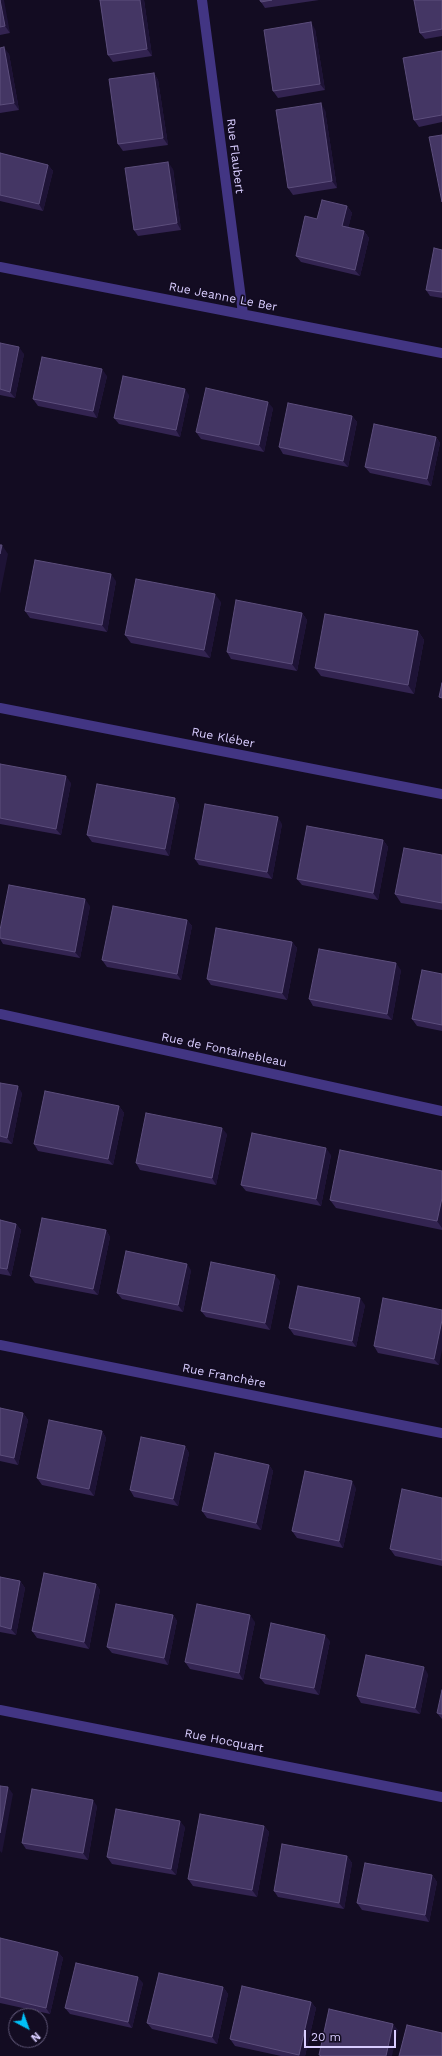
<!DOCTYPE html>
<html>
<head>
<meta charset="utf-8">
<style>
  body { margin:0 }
  #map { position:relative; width:442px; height:2056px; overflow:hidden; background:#130c22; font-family:"Work Sans",sans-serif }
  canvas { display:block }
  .north { position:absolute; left:8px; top:2008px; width:40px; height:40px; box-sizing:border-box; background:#130c22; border:1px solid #62597a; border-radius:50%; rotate:139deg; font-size:11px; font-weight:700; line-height:16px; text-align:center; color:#d9cdff }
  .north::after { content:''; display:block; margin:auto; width:14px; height:18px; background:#00c0f8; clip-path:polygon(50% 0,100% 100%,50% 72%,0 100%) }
  .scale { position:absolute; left:304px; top:2030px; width:92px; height:18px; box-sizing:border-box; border:2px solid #d9cdff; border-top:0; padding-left:5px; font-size:12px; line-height:14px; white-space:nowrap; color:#d9cdff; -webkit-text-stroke:3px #130c22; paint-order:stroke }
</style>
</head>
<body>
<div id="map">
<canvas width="442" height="2056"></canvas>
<div class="north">N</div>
<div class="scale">20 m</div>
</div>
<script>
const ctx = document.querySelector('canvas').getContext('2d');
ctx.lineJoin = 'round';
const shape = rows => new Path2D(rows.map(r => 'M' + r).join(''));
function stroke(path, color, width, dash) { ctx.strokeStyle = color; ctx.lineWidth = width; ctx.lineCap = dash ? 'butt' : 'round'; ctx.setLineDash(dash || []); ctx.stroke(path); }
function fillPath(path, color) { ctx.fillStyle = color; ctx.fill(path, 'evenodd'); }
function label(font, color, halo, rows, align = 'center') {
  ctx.font = font + ' "Work Sans",sans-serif'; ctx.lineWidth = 3.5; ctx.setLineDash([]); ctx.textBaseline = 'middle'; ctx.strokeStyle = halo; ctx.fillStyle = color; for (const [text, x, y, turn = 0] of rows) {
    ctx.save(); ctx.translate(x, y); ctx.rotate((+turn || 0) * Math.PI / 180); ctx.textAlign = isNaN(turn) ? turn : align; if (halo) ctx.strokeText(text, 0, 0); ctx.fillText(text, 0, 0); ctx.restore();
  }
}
const minor = shape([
  [202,0,243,314],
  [0,267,442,353],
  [0,708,442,794],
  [0,1014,442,1111],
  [0,1345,442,1433],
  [0,1710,442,1797]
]);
const wall = shape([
  [0,0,10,33,0,35],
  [100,0,144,0,152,56,113,62,108,55],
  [260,0,319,0,265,8,261,2],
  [442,0,442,36,425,39,420,33],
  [315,29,325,90,278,98,273,91],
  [0,48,9,54,19,110,0,113],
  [442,51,442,122,419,127,414,120],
  [154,73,158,80,168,145,123,151,118,144],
  [325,110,337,188,293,195,288,188],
  [0,153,48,165,53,171,43,211,0,201],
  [173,169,181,230,138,236,134,230],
  [347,206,352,213,348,228,364,231,369,238,360,276,301,262,296,256,317,219],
  [442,250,442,298,430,296,426,290],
  [0,343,24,354,15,398,0,395],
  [107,376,97,418,38,406,33,399],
  [189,395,180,437,119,424,114,418],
  [273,408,264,452,201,439,196,432],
  [352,416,357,422,348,467,283,454,279,447],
  [436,437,440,443,431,486,370,473,365,467],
  [116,581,107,632,30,618,25,611],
  [221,602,210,658,131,643,125,635],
  [302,613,307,620,297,671,231,659,227,652],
  [418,631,424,640,414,694,321,676,315,668],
  [0,764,71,783,61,835,0,824],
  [175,798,179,805,169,856,92,842,87,835],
  [282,824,272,879,199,865,195,859],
  [383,840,388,847,378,900,302,885,297,879],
  [442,855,442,910,401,903,395,894],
  [90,906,80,958,3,944,0,939,0,930],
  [187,920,192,926,181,980,107,967,102,960],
  [292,942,297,948,287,1000,211,985,207,979],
  [401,970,392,1020,313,1006,309,999],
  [442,974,442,1031,417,1026,412,1019],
  [0,1083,22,1093,12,1144,0,1142],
  [119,1106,124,1113,113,1165,38,1151,34,1144],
  [227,1134,216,1185,140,1170,136,1163],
  [331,1155,321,1206,246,1191,241,1185],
  [442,1171,442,1230,336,1208,330,1200],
  [0,1220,16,1224,21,1230,11,1276,0,1274],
  [106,1230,110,1237,98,1295,35,1283,30,1276],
  [191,1270,183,1312,122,1299,117,1293],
  [280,1281,270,1330,206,1317,201,1311],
  [365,1305,356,1347,294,1335,289,1328],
  [442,1310,439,1365,378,1353,374,1346],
  [0,1408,23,1413,28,1420,18,1465,0,1461],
  [102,1431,106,1438,94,1496,42,1485,37,1478],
  [185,1446,189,1453,178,1506,134,1497,130,1490],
  [269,1465,273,1471,261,1530,207,1518,202,1511],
  [356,1488,343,1548,297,1538,292,1531],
  [442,1498,442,1566,395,1556,390,1549],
  [0,1577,20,1581,25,1588,16,1635,0,1632],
  [96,1584,100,1590,89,1649,37,1638,32,1631],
  [173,1615,177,1621,168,1665,112,1653,107,1647],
  [255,1622,243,1680,190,1669,185,1662],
  [330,1641,319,1695,265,1684,260,1678],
  [428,1674,420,1714,361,1703,357,1696],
  [437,1713,442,1714,442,1719],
  [97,1806,88,1860,26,1849,22,1843],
  [264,1826,269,1832,257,1897,193,1886,188,1879],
  [185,1827,176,1875,112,1864,107,1857],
  [347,1856,352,1863,344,1909,278,1897,274,1891],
  [432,1875,437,1882,429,1922,362,1910,357,1903],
  [0,1938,58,1952,63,1958,50,2014,0,2003],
  [143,1983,132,2028,70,2014,65,2008],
  [223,1987,228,1994,217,2044,152,2029,147,2023],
  [311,2002,316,2008,305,2056,281,2056,235,2046,230,2039]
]);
const shadedWall = shape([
  [0,0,4,0,10,33,5,26],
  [140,0,144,0,152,56,147,49],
  [311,22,315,29,325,90,320,84],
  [4,47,9,54,19,110,14,103],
  [154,73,158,80,168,145,163,138],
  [321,103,325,110,337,188,332,181],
  [168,162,173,169,181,230,177,223],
  [48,165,53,171,43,211,39,204],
  [347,206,352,213,347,233,342,226],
  [364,231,369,238,360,276,355,270],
  [19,347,24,354,15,398,10,392],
  [102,369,107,376,97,418,93,411],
  [185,389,189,395,180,437,176,430],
  [268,402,273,408,264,452,259,445],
  [352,416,357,422,348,467,343,461],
  [436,437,440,443,431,486,427,479],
  [2,545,8,554,0,594,0,554],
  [111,574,116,581,107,632,102,625],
  [215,594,221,602,210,658,204,650],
  [302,613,307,620,297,671,292,664],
  [418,631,424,640,414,694,408,685],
  [66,776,71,783,61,835,56,829],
  [175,798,179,805,169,856,165,849],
  [278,817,282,824,272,879,267,872],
  [383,840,388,847,378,900,373,893],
  [85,899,90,906,80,958,75,952],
  [187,920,192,926,181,980,177,974],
  [292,942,297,948,287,1000,282,993],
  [396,963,401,970,392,1020,387,1014],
  [18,1086,22,1093,12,1144,7,1138],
  [119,1106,124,1113,113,1165,108,1159],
  [222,1128,227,1134,216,1185,212,1178],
  [326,1148,331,1155,321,1206,316,1199],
  [442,1198,442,1228,437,1221],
  [16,1224,21,1230,11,1276,7,1269],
  [106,1230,110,1237,98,1295,93,1289],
  [187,1264,191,1270,183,1312,178,1305],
  [275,1275,280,1281,270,1330,265,1323],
  [360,1298,365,1305,356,1347,352,1341],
  [442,1320,442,1350,439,1365,434,1359],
  [23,1413,28,1420,18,1465,14,1458],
  [102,1431,106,1438,94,1496,89,1489],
  [185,1446,189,1453,178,1506,173,1499],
  [269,1465,273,1471,261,1530,256,1523],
  [352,1481,356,1488,343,1548,339,1541],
  [20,1581,25,1588,16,1635,11,1629],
  [96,1584,100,1590,89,1649,84,1642],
  [173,1615,177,1621,168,1665,164,1658],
  [250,1615,255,1622,243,1680,239,1673],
  [325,1635,330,1641,319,1695,314,1688],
  [424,1667,428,1674,420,1714,415,1708],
  [8,1787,13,1794,2,1853,0,1851,0,1833],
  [93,1800,97,1806,88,1860,83,1853],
  [180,1821,185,1827,176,1875,171,1869],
  [264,1826,269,1832,257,1897,252,1890],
  [347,1856,352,1863,344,1909,339,1903],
  [432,1875,437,1882,429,1922,425,1915],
  [58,1952,63,1958,50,2014,46,2008],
  [138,1977,143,1983,132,2028,128,2022],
  [223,1987,228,1994,217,2044,212,2037],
  [311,2002,316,2008,305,2056,300,2056,299,2055],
  [393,2024,398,2030,392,2056,386,2056]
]);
const building = shape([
  [0,0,5,26,0,27,0,0],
  [100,0,140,0,147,49,108,55,100,0],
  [260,0,272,0,261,2,260,0],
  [414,0,442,0,442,29,420,33,414,0],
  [311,22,320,84,273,91,264,30,311,22],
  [4,47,14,103,0,105,0,48,4,47],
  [442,51,442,115,414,120,403,58,442,51],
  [154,73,163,138,118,144,109,79,154,73],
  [321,103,332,181,288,188,276,110,321,103],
  [442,135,442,202,429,137,442,135],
  [0,153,48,165,39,204,0,195,0,153],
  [168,162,177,223,134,230,125,168,168,162],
  [322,200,347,206,342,226,364,231,355,270,296,256,305,216,317,219,322,200],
  [434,248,442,250,442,292,426,290,434,248],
  [0,343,19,347,10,392,0,389,0,343],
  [42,357,102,369,93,411,33,399,42,357],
  [123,376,185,389,176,430,114,418,123,376],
  [206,388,268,402,259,445,196,432,206,388],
  [288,403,352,416,343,461,279,447,288,403],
  [374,424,436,437,427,479,365,467,374,424],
  [0,545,2,545,0,554,0,545],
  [35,560,111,574,102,625,25,611,35,560],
  [136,579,215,594,204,650,125,635,136,579],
  [236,600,302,613,292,664,227,652,236,600],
  [325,614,418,631,408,685,315,668,325,614],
  [442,683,442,698,439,697,442,683],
  [0,764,66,776,56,829,0,818,0,764],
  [97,784,175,798,165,849,87,835,97,784],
  [205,804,278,817,267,872,195,859,205,804],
  [307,826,383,840,373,893,297,879,307,826],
  [404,848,442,855,442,903,395,894,404,848],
  [9,885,85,899,75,952,0,938,0,930,9,885],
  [113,906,187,920,177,974,102,960,113,906],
  [216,928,292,942,282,993,207,979,216,928],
  [319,949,396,963,387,1014,309,999,319,949],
  [422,970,442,974,442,1025,412,1019,422,970],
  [0,1083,18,1086,7,1138,0,1136,0,1083],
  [45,1091,119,1106,108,1159,34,1144,45,1091],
  [146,1113,222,1128,212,1178,136,1163,146,1113],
  [252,1133,326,1148,316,1199,241,1185,252,1133],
  [340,1150,442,1171,442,1198,437,1221,330,1200,340,1150],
  [42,1218,106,1230,93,1289,30,1276,42,1218],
  [0,1220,16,1224,7,1269,0,1268,0,1220],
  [126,1251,187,1264,178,1305,117,1293,126,1251],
  [211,1262,275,1275,265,1323,201,1311,211,1262],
  [298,1286,360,1298,352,1341,289,1328,298,1286],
  [383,1298,442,1310,442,1320,434,1359,374,1346,383,1298],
  [0,1408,23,1413,14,1458,0,1455,0,1408],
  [49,1420,102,1431,89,1489,37,1478,49,1420],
  [141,1437,185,1446,173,1499,130,1490,141,1437],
  [215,1453,269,1465,256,1523,202,1511,215,1453],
  [305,1471,352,1481,339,1541,292,1531,305,1471],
  [402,1489,442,1498,442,1560,390,1549,402,1489],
  [44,1573,96,1584,84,1642,32,1631,44,1573],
  [0,1577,20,1581,11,1629,0,1626,0,1577],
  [116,1604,173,1615,164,1658,107,1647,116,1604],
  [197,1604,250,1615,239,1673,185,1662,197,1604],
  [271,1623,325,1635,314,1688,260,1678,271,1623],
  [366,1655,424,1667,415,1708,357,1696,366,1655],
  [442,1690,442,1714,437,1713,442,1690],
  [0,1786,8,1787,0,1833,0,1786],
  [32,1789,93,1800,83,1853,22,1843,32,1789],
  [116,1809,180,1821,171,1869,107,1857,116,1809],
  [200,1814,264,1826,252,1890,188,1879,200,1814],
  [282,1844,347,1856,339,1903,274,1891,282,1844],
  [365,1863,432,1875,425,1915,357,1903,365,1863],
  [0,1938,58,1952,46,2008,0,1997,0,1938],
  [76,1963,138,1977,128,2022,65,2008,76,1963],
  [159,1973,223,1987,212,2037,147,2023,159,1973],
  [242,1986,311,2002,299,2055,230,2039,242,1986],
  [329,2009,393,2024,386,2056,322,2056,319,2055,329,2009],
  [407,2025,442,2033,442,2056,399,2056,407,2025]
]);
const streetNames = [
  ["Rue Flaubert",235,156,83],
  ["Rue Jeanne Le Ber",223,297,11],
  ["Rue Kléber",223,738,11],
  ["Rue de Fontainebleau",224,1050,12],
  ["Rue Franchère",224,1376,11],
  ["Rue Hocquart",224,1741,11]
];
stroke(minor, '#423583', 10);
fillPath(wall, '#332451');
fillPath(shadedWall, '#1e1336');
fillPath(building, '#443664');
stroke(building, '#5c4e7c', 1);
label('12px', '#d9cdff', '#130c22', streetNames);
</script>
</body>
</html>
